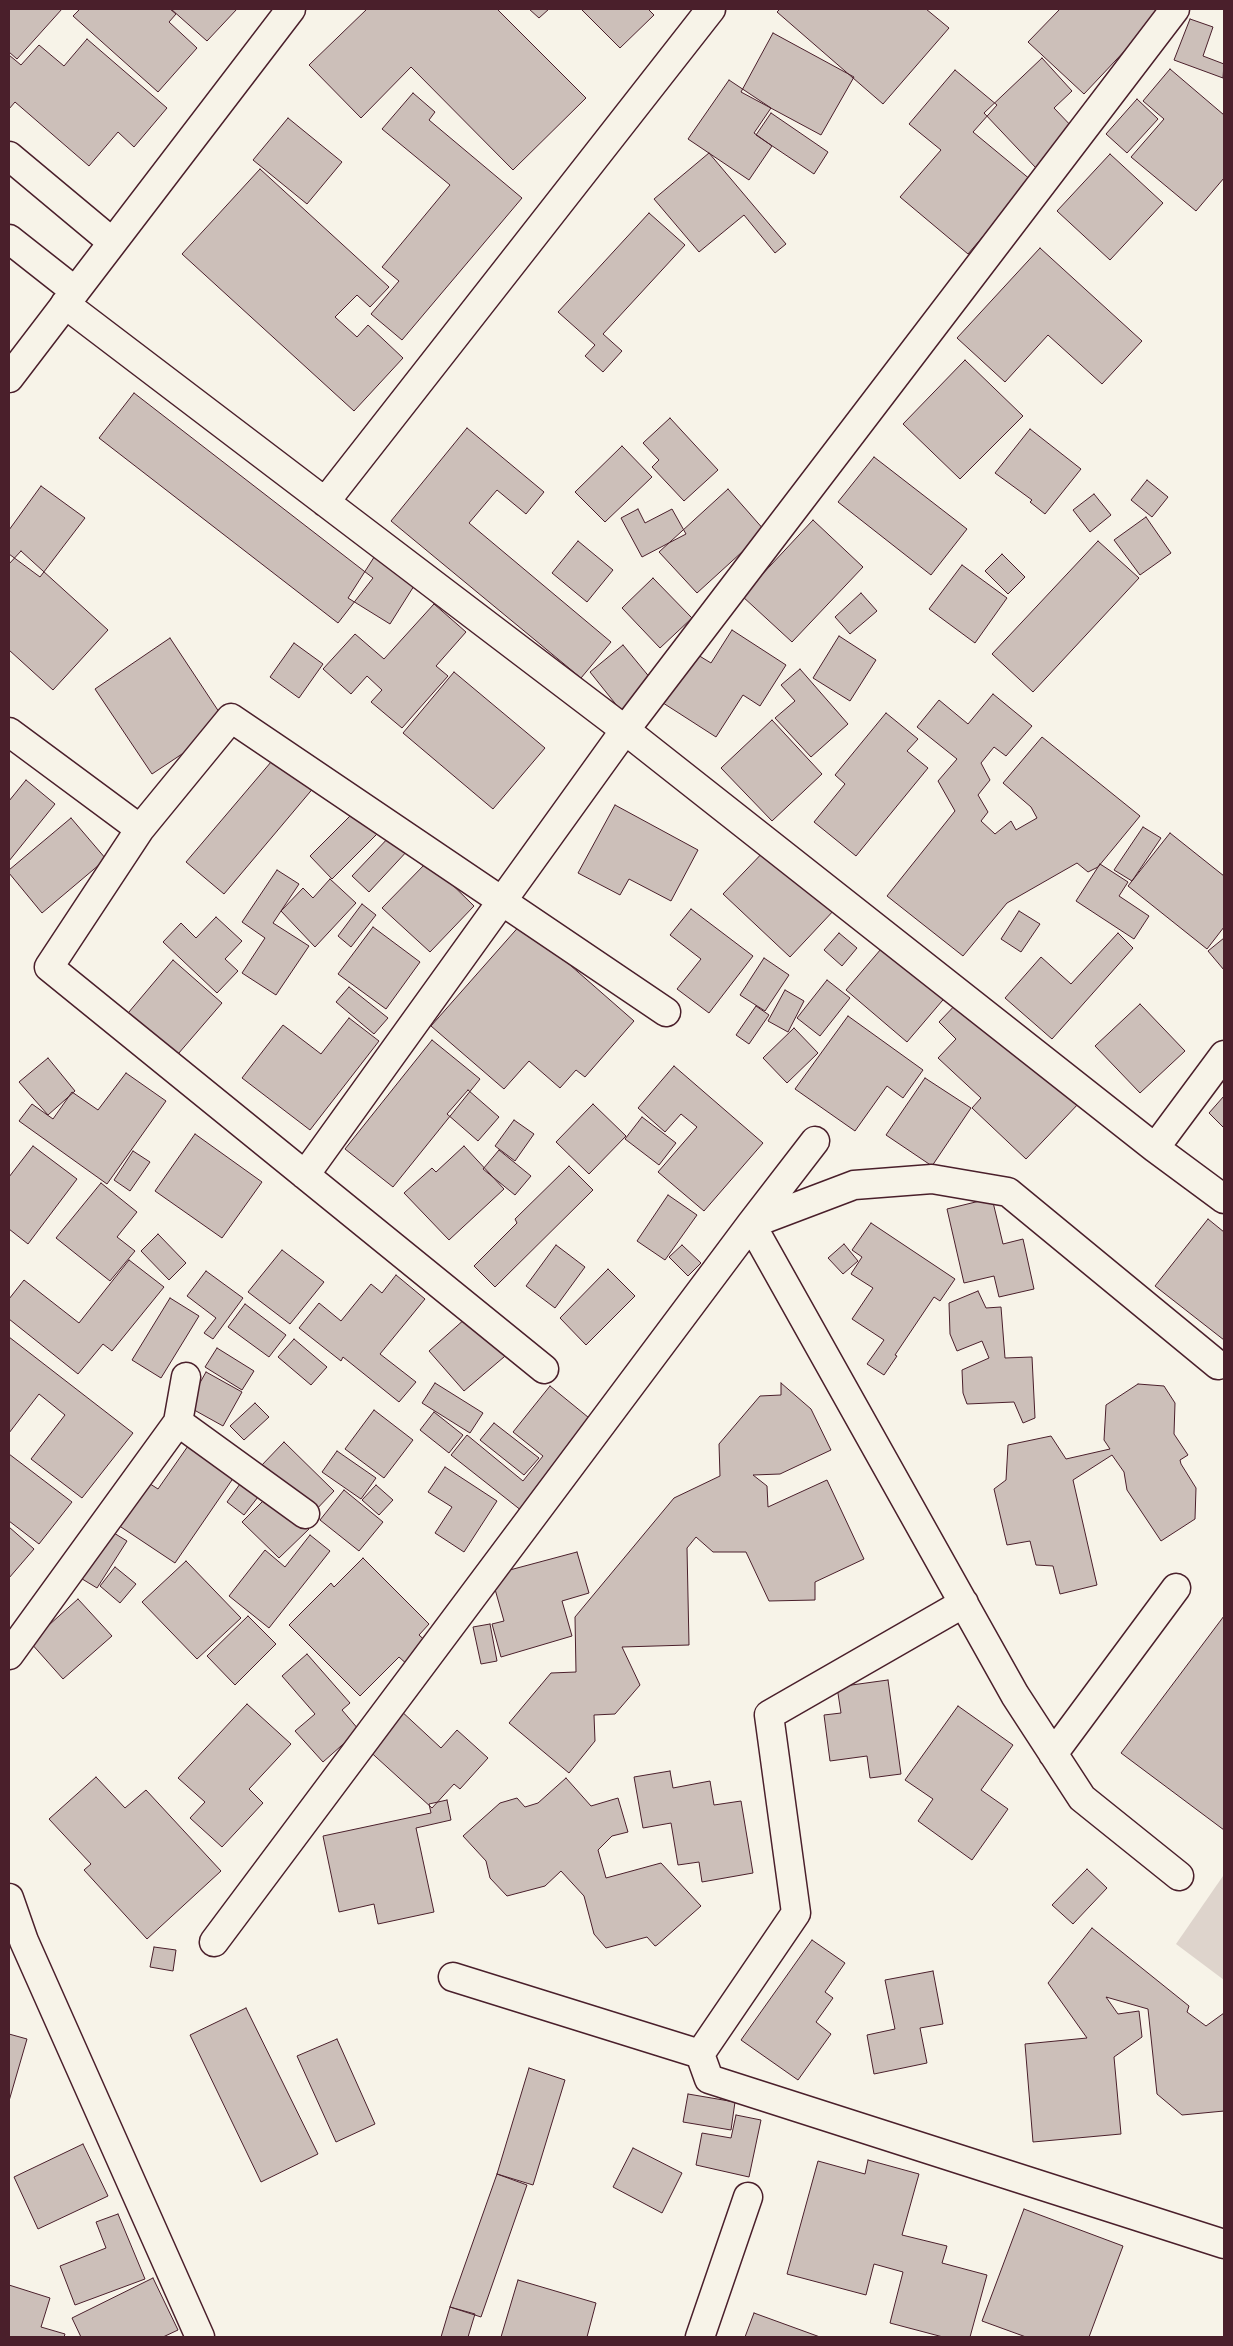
<!DOCTYPE html>
<html>
<head>
<meta charset="utf-8">
<style>
  body { margin:0 }
  #map { position:relative; width:1233px; height:2346px; overflow:hidden; background:#f7f3e8; font-family:"Balsamiq Sans",sans-serif }
  canvas { display:block }
  .frame { position:absolute; inset:0; border:10px solid #4a1f2b; pointer-events:none }
</style>
</head>
<body>
<div id="map">
<canvas width="1233" height="2346"></canvas>
<div class="frame"></div>
</div>
<script>
const ctx = document.querySelector('canvas').getContext('2d');
ctx.lineJoin = 'round';
function fillPath(path, color) { ctx.fillStyle = color; ctx.fill(path, 'evenodd'); }
const shape = rows => new Path2D(rows.map(r => 'M' + r).join(''));
function stroke(path, color, width, dash) { ctx.strokeStyle = color; ctx.lineWidth = width; ctx.lineCap = dash ? 'butt' : 'round'; ctx.setLineDash(dash || []); ctx.stroke(path); }
const green = shape([
  [1223,1876,1224,1877,1224,1980,1176,1944]
]);
const building = shape([
  [9,9,62,9,17,59,9,52,9,9],
  [80,9,170,9,176,14,169,22,197,48,158,92,73,16,80,9],
  [171,9,237,9,207,41,171,9],
  [367,9,497,9,586,98,513,170,411,67,361,118,309,65,367,9],
  [529,9,549,9,539,18,529,9],
  [581,9,648,9,654,15,620,48,581,9],
  [780,9,926,9,949,28,883,104,777,12,780,9],
  [1060,9,1164,9,1084,94,1028,42,1060,9],
  [1190,19,1213,27,1203,56,1224,64,1223,78,1174,60,1190,19],
  [773,33,854,77,821,135,741,92,773,33],
  [87,39,167,108,134,147,118,132,89,166,15,102,9,109,9,55,21,65,39,45,64,66,87,39],
  [1042,58,1072,91,1054,108,1076,131,1036,168,984,113,1042,58],
  [1170,69,1224,115,1224,178,1196,211,1131,157,1164,119,1143,101,1170,69],
  [955,70,997,105,973,132,1031,180,968,254,900,197,941,150,909,124,955,70],
  [729,80,771,108,754,133,772,146,749,180,688,139,729,80],
  [413,93,435,112,429,120,522,198,402,340,371,314,399,281,382,267,450,185,382,129,413,93],
  [1137,99,1158,119,1127,153,1106,134,1137,99],
  [771,113,828,152,814,174,756,135,771,113],
  [288,118,342,162,307,204,253,160,288,118],
  [709,153,786,244,775,253,744,215,699,252,654,199,709,153],
  [1110,154,1163,203,1110,260,1057,211,1110,154],
  [260,169,389,287,370,307,357,295,335,317,357,337,368,325,403,358,354,411,182,254,260,169],
  [649,213,685,245,603,334,622,351,603,372,585,356,595,345,558,312,649,213],
  [1040,248,1142,341,1102,384,1048,335,1005,382,957,338,1040,248],
  [965,360,1023,416,960,479,903,424,965,360],
  [134,393,373,578,338,623,99,438,134,393],
  [670,418,718,470,684,501,652,467,659,460,643,443,670,418],
  [467,428,544,492,526,514,497,490,469,523,611,642,581,678,391,521,467,428],
  [1030,429,1081,469,1045,514,1030,502,1032,500,995,473,1030,429],
  [622,446,652,477,605,522,575,492,622,446],
  [874,457,967,529,931,575,838,502,874,457],
  [1147,480,1168,497,1152,517,1131,500,1147,480],
  [41,486,85,518,40,577,9,554,9,530,41,486],
  [728,489,765,531,697,593,659,552,728,489],
  [1094,494,1111,515,1090,532,1073,510,1094,494],
  [638,509,645,523,672,509,686,534,642,557,621,518,638,509],
  [1146,517,1171,553,1140,575,1114,540,1146,517],
  [813,520,863,567,792,642,742,596,813,520],
  [578,541,613,570,587,602,552,573,578,541],
  [1098,541,1139,578,1033,692,992,654,1098,541],
  [21,551,108,630,53,690,9,650,9,564,21,551],
  [378,551,419,578,390,624,348,598,378,551],
  [1002,554,1025,577,1008,594,985,571,1002,554],
  [962,565,1007,598,975,643,929,609,962,565],
  [653,578,692,618,660,648,622,608,653,578],
  [861,593,877,611,850,634,835,617,861,593],
  [434,604,466,632,436,666,448,676,402,728,371,702,382,690,367,676,351,694,323,669,355,634,384,659,434,604],
  [732,630,786,665,760,706,743,695,716,737,660,701,693,652,711,663,732,630],
  [839,636,876,660,850,701,813,678,839,636],
  [170,638,227,724,152,774,95,689,170,638],
  [294,643,323,664,299,698,270,677,294,643],
  [623,645,656,685,622,712,590,672,623,645],
  [800,669,848,724,811,757,775,718,795,701,781,685,800,669],
  [454,672,545,748,493,809,403,733,454,672],
  [993,694,1032,726,1006,756,994,747,981,763,990,780,978,795,988,812,981,821,995,834,1011,821,1016,830,1037,818,1031,807,1003,783,1042,737,1140,816,1098,867,1088,872,1077,863,1007,903,963,956,887,896,955,811,938,781,957,759,917,727,939,700,968,724,993,694],
  [886,713,918,739,907,751,928,768,856,856,814,822,845,784,835,775,886,713],
  [772,720,822,774,772,821,721,768,772,720],
  [277,755,315,786,224,894,186,862,277,755],
  [26,780,55,804,9,861,9,801,26,780],
  [615,805,698,850,671,901,629,879,620,895,578,873,615,805],
  [357,809,380,831,332,879,310,856,357,809],
  [71,818,106,859,42,913,9,873,9,870,71,818],
  [1143,827,1161,838,1132,881,1114,870,1143,827],
  [1170,833,1224,876,1224,927,1207,949,1128,886,1170,833],
  [392,834,409,849,369,892,352,876,392,834],
  [769,846,836,908,790,957,723,894,769,846],
  [428,861,474,906,430,952,382,908,428,861],
  [1100,864,1128,882,1119,896,1149,916,1134,939,1076,901,1100,864],
  [277,870,299,884,273,923,309,946,276,995,242,973,265,938,242,922,277,870],
  [330,879,356,903,315,947,281,911,303,888,313,898,330,879],
  [362,904,376,915,351,947,338,936,362,904],
  [691,909,753,956,709,1013,677,989,701,959,670,935,691,909],
  [1019,911,1040,924,1021,952,1001,939,1019,911],
  [216,917,242,941,225,959,238,971,217,993,163,942,181,923,196,938,216,917],
  [522,923,634,1021,585,1077,576,1070,560,1088,529,1061,504,1089,431,1026,522,923],
  [373,927,420,962,386,1009,338,974,373,927],
  [839,933,857,948,842,966,824,950,839,933],
  [1118,933,1133,948,1052,1039,1005,998,1041,957,1071,984,1118,933],
  [1224,938,1224,970,1208,951,1224,938],
  [887,942,948,994,907,1042,846,990,887,942],
  [764,958,789,975,765,1011,740,995,764,958],
  [173,960,222,1003,172,1061,123,1019,173,960],
  [827,980,850,998,820,1036,797,1018,827,980],
  [349,987,388,1018,374,1034,336,1002,349,987],
  [785,990,804,1001,788,1032,768,1021,785,990],
  [961,999,1080,1102,1026,1159,972,1108,981,1098,938,1058,956,1039,939,1022,961,999],
  [1140,1004,1185,1051,1140,1093,1095,1046,1140,1004],
  [756,1006,769,1015,749,1044,736,1035,756,1006],
  [848,1016,923,1070,903,1098,887,1086,855,1131,795,1089,848,1016],
  [349,1018,379,1041,310,1130,242,1078,283,1025,321,1054,349,1018],
  [794,1028,818,1053,787,1083,763,1058,794,1028],
  [432,1040,480,1079,393,1187,345,1149,432,1040],
  [48,1058,75,1091,48,1115,19,1082,48,1058],
  [674,1066,763,1143,704,1211,658,1172,697,1127,681,1114,665,1132,638,1108,674,1066],
  [126,1073,166,1101,107,1184,19,1121,32,1104,53,1119,72,1092,98,1110,126,1073],
  [925,1078,971,1108,932,1166,886,1135,925,1078],
  [468,1090,499,1117,478,1141,447,1114,468,1090],
  [1224,1096,1224,1128,1209,1113,1224,1096],
  [593,1104,626,1136,589,1174,556,1142,593,1104],
  [642,1117,676,1143,659,1165,625,1139,642,1117],
  [514,1120,534,1134,515,1161,495,1146,514,1120],
  [195,1134,262,1182,222,1238,155,1191,195,1134],
  [33,1146,77,1179,28,1244,9,1229,9,1177,33,1146],
  [464,1146,504,1189,449,1240,404,1193,432,1168,436,1172,464,1146],
  [499,1150,531,1176,515,1195,483,1169,499,1150],
  [133,1151,150,1162,130,1191,114,1180,133,1151],
  [569,1166,593,1190,495,1287,474,1266,517,1223,515,1219,569,1166],
  [101,1183,137,1212,117,1237,135,1251,110,1281,56,1238,101,1183],
  [668,1195,697,1215,665,1260,637,1241,668,1195],
  [992,1198,1003,1244,1023,1239,1034,1289,999,1297,994,1276,964,1283,947,1209,992,1198],
  [1208,1219,1224,1232,1224,1340,1155,1286,1208,1219],
  [871,1223,955,1279,940,1301,934,1297,895,1355,897,1356,884,1375,867,1364,884,1340,852,1319,873,1288,851,1274,862,1257,852,1250,871,1223],
  [158,1234,186,1263,169,1280,141,1251,158,1234],
  [844,1244,858,1261,843,1274,828,1258,844,1244],
  [556,1245,585,1267,555,1308,526,1286,556,1245],
  [682,1245,701,1263,688,1276,669,1257,682,1245],
  [282,1250,324,1282,290,1324,248,1292,282,1250],
  [129,1260,164,1287,112,1351,103,1344,78,1374,9,1319,9,1299,24,1280,79,1323,129,1260],
  [608,1269,635,1296,586,1345,560,1318,608,1269],
  [206,1271,243,1298,213,1339,204,1333,216,1318,187,1296,206,1271],
  [396,1275,425,1299,380,1354,416,1382,399,1402,343,1357,341,1361,299,1328,319,1303,341,1321,371,1284,382,1293,396,1275],
  [978,1291,986,1308,1001,1307,1005,1358,1032,1357,1035,1418,1023,1423,1014,1402,967,1404,963,1393,962,1370,989,1358,982,1341,957,1351,950,1334,949,1303,978,1291],
  [170,1298,199,1316,161,1378,132,1360,170,1298],
  [245,1304,286,1335,269,1357,228,1327,245,1304],
  [475,1310,511,1351,464,1391,429,1351,475,1310],
  [9,1337,133,1433,82,1498,31,1459,65,1415,39,1394,9,1433,9,1337],
  [294,1339,327,1367,311,1385,278,1357,294,1339],
  [217,1348,254,1371,242,1390,205,1367,217,1348],
  [206,1372,242,1392,223,1426,187,1406,206,1372],
  [435,1383,483,1413,470,1433,422,1403,435,1383],
  [781,1383,811,1409,831,1450,780,1474,753,1475,767,1486,768,1507,827,1480,864,1559,815,1582,815,1600,769,1601,746,1552,713,1552,696,1537,687,1548,689,1645,622,1647,640,1685,615,1714,594,1715,595,1741,569,1773,509,1723,551,1673,576,1672,575,1617,674,1498,720,1476,719,1444,760,1396,781,1395,781,1383],
  [1138,1384,1164,1386,1175,1403,1174,1434,1188,1455,1180,1460,1181,1464,1196,1488,1195,1519,1161,1541,1127,1490,1124,1472,1112,1455,1073,1480,1097,1585,1060,1594,1053,1566,1036,1565,1030,1541,1007,1545,994,1489,1006,1480,1008,1445,1051,1436,1066,1459,1110,1449,1104,1440,1106,1405,1138,1384],
  [550,1386,594,1422,522,1511,451,1455,467,1435,523,1481,543,1456,513,1432,550,1386],
  [255,1403,269,1417,244,1440,230,1426,255,1403],
  [374,1410,413,1440,384,1478,345,1449,374,1410],
  [434,1412,463,1435,449,1453,420,1430,434,1412],
  [494,1423,539,1458,524,1475,480,1440,494,1423],
  [284,1442,334,1491,311,1515,261,1466,284,1442],
  [188,1446,234,1477,175,1563,112,1521,141,1478,158,1489,188,1446],
  [337,1451,376,1478,361,1499,322,1472,337,1451],
  [9,1454,72,1502,39,1544,9,1521,9,1454],
  [445,1467,497,1501,464,1552,435,1533,452,1507,428,1492,445,1467],
  [240,1484,258,1497,244,1515,227,1502,240,1484],
  [376,1485,393,1500,379,1515,362,1500,376,1485],
  [344,1490,383,1522,359,1551,320,1520,344,1490],
  [272,1492,309,1529,279,1558,242,1522,272,1492],
  [9,1527,34,1549,9,1578,9,1527],
  [104,1527,127,1541,97,1588,74,1574,104,1527],
  [310,1535,330,1551,269,1628,229,1596,265,1550,285,1567,310,1535],
  [577,1552,589,1593,562,1601,572,1636,501,1657,492,1624,504,1621,491,1575,577,1552],
  [363,1558,429,1624,419,1635,430,1645,409,1666,399,1657,360,1696,289,1625,331,1583,334,1587,363,1558],
  [186,1561,241,1618,197,1659,142,1602,186,1561],
  [115,1567,136,1584,120,1603,100,1586,115,1567],
  [78,1599,112,1636,63,1679,30,1642,78,1599],
  [248,1616,276,1644,235,1685,207,1656,248,1616],
  [1224,1616,1224,1830,1121,1753,1224,1616],
  [490,1624,497,1661,481,1664,473,1627,490,1624],
  [307,1654,350,1703,342,1710,359,1730,323,1762,295,1731,315,1714,282,1676,307,1654],
  [888,1680,901,1774,870,1778,867,1756,830,1761,824,1715,841,1713,837,1687,888,1680],
  [247,1704,291,1744,249,1789,263,1803,222,1847,190,1818,205,1802,178,1778,247,1704],
  [958,1706,1013,1745,981,1790,1008,1809,972,1860,918,1821,933,1799,905,1780,958,1706],
  [399,1709,441,1748,457,1730,488,1758,460,1789,454,1784,432,1808,365,1747,399,1709],
  [670,1771,673,1788,710,1781,714,1805,741,1801,753,1873,702,1882,699,1862,678,1865,671,1823,643,1828,634,1777,670,1771],
  [96,1777,125,1808,146,1790,221,1871,147,1939,84,1870,91,1864,49,1819,96,1777],
  [566,1778,591,1806,618,1798,628,1832,612,1836,598,1850,606,1878,661,1863,701,1906,657,1945,655,1946,647,1937,606,1948,594,1934,584,1896,561,1871,545,1886,507,1896,490,1878,486,1861,463,1836,500,1803,517,1798,525,1807,538,1803,566,1778],
  [447,1800,451,1820,416,1828,434,1912,378,1924,374,1904,339,1912,323,1836,431,1813,429,1804,447,1800],
  [1087,1869,1107,1888,1073,1924,1052,1905,1087,1869],
  [1092,1928,1189,2006,1187,2012,1206,2026,1224,2013,1224,2111,1182,2115,1157,2094,1148,2009,1106,1997,1118,2014,1139,2011,1142,2037,1114,2057,1121,2134,1033,2142,1025,2044,1087,2038,1048,1983,1092,1928],
  [812,1940,845,1963,825,1992,833,1998,816,2022,831,2034,798,2080,741,2040,812,1940],
  [154,1947,176,1950,173,1971,150,1967,154,1947],
  [933,1971,943,2024,920,2028,927,2063,874,2074,867,2035,895,2029,885,1980,933,1971],
  [246,2008,318,2154,261,2182,190,2035,246,2008],
  [9,2034,27,2039,9,2101,9,2034],
  [337,2039,375,2124,336,2142,297,2056,337,2039],
  [529,2068,565,2080,533,2185,497,2174,529,2068],
  [688,2094,735,2102,731,2130,683,2122,688,2094],
  [736,2115,761,2120,749,2177,696,2165,702,2133,731,2138,736,2115],
  [83,2144,108,2196,38,2229,14,2177,83,2144],
  [633,2148,682,2173,662,2213,613,2187,633,2148],
  [868,2160,919,2174,902,2235,947,2246,942,2263,987,2275,970,2337,943,2337,890,2323,903,2272,874,2264,866,2295,787,2274,818,2161,865,2174,868,2160],
  [497,2174,527,2185,481,2317,450,2307,497,2174],
  [1024,2209,1123,2246,1089,2337,1026,2337,982,2321,1024,2209],
  [118,2214,145,2279,75,2305,60,2266,106,2248,96,2222,118,2214],
  [153,2278,178,2330,163,2337,81,2337,72,2318,153,2278],
  [518,2280,596,2303,587,2337,501,2337,518,2280],
  [9,2285,50,2298,41,2327,65,2334,64,2337,9,2337,9,2285],
  [450,2307,475,2314,468,2337,441,2337,450,2307],
  [754,2313,820,2337,745,2337,754,2313]
]);
const minor = shape([
  [9,156,112,242],
  [9,239,75,291],
  [65,304,625,730,1155,1148,1224,1199],
  [325,502,711,9],
  [9,732,140,829],
  [1155,1148,1224,1055],
  [305,1175,625,730,1175,9],
  [544,1369,49,967,140,829,231,718,666,1012],
  [178,1422,305,1514],
  [9,1655,178,1422,186,1377],
  [1053,1754,1176,1588],
  [1179,1876,1082,1798,1015,1695,751,1224,854,1185,932,1179,1008,1192,1218,1365],
  [214,1942,751,1224,815,1141],
  [453,1977,700,2054,709,2079,1224,2244],
  [700,2054,796,1913,769,1715,964,1603],
  [700,2337,748,2197]
]);
const major = shape([
  [9,378,291,9],
  [9,1898,24,1941,200,2337]
]);
fillPath(green, '#ded4cc');
fillPath(building, '#ccbfb9');
stroke(building, '#4a1f2b', 1);
stroke(minor, '#4a1f2b', 31);
stroke(major, '#4a1f2b', 31);
stroke(minor, '#f7f3e8', 28);
stroke(major, '#f7f3e8', 28);
</script>
</body>
</html>
